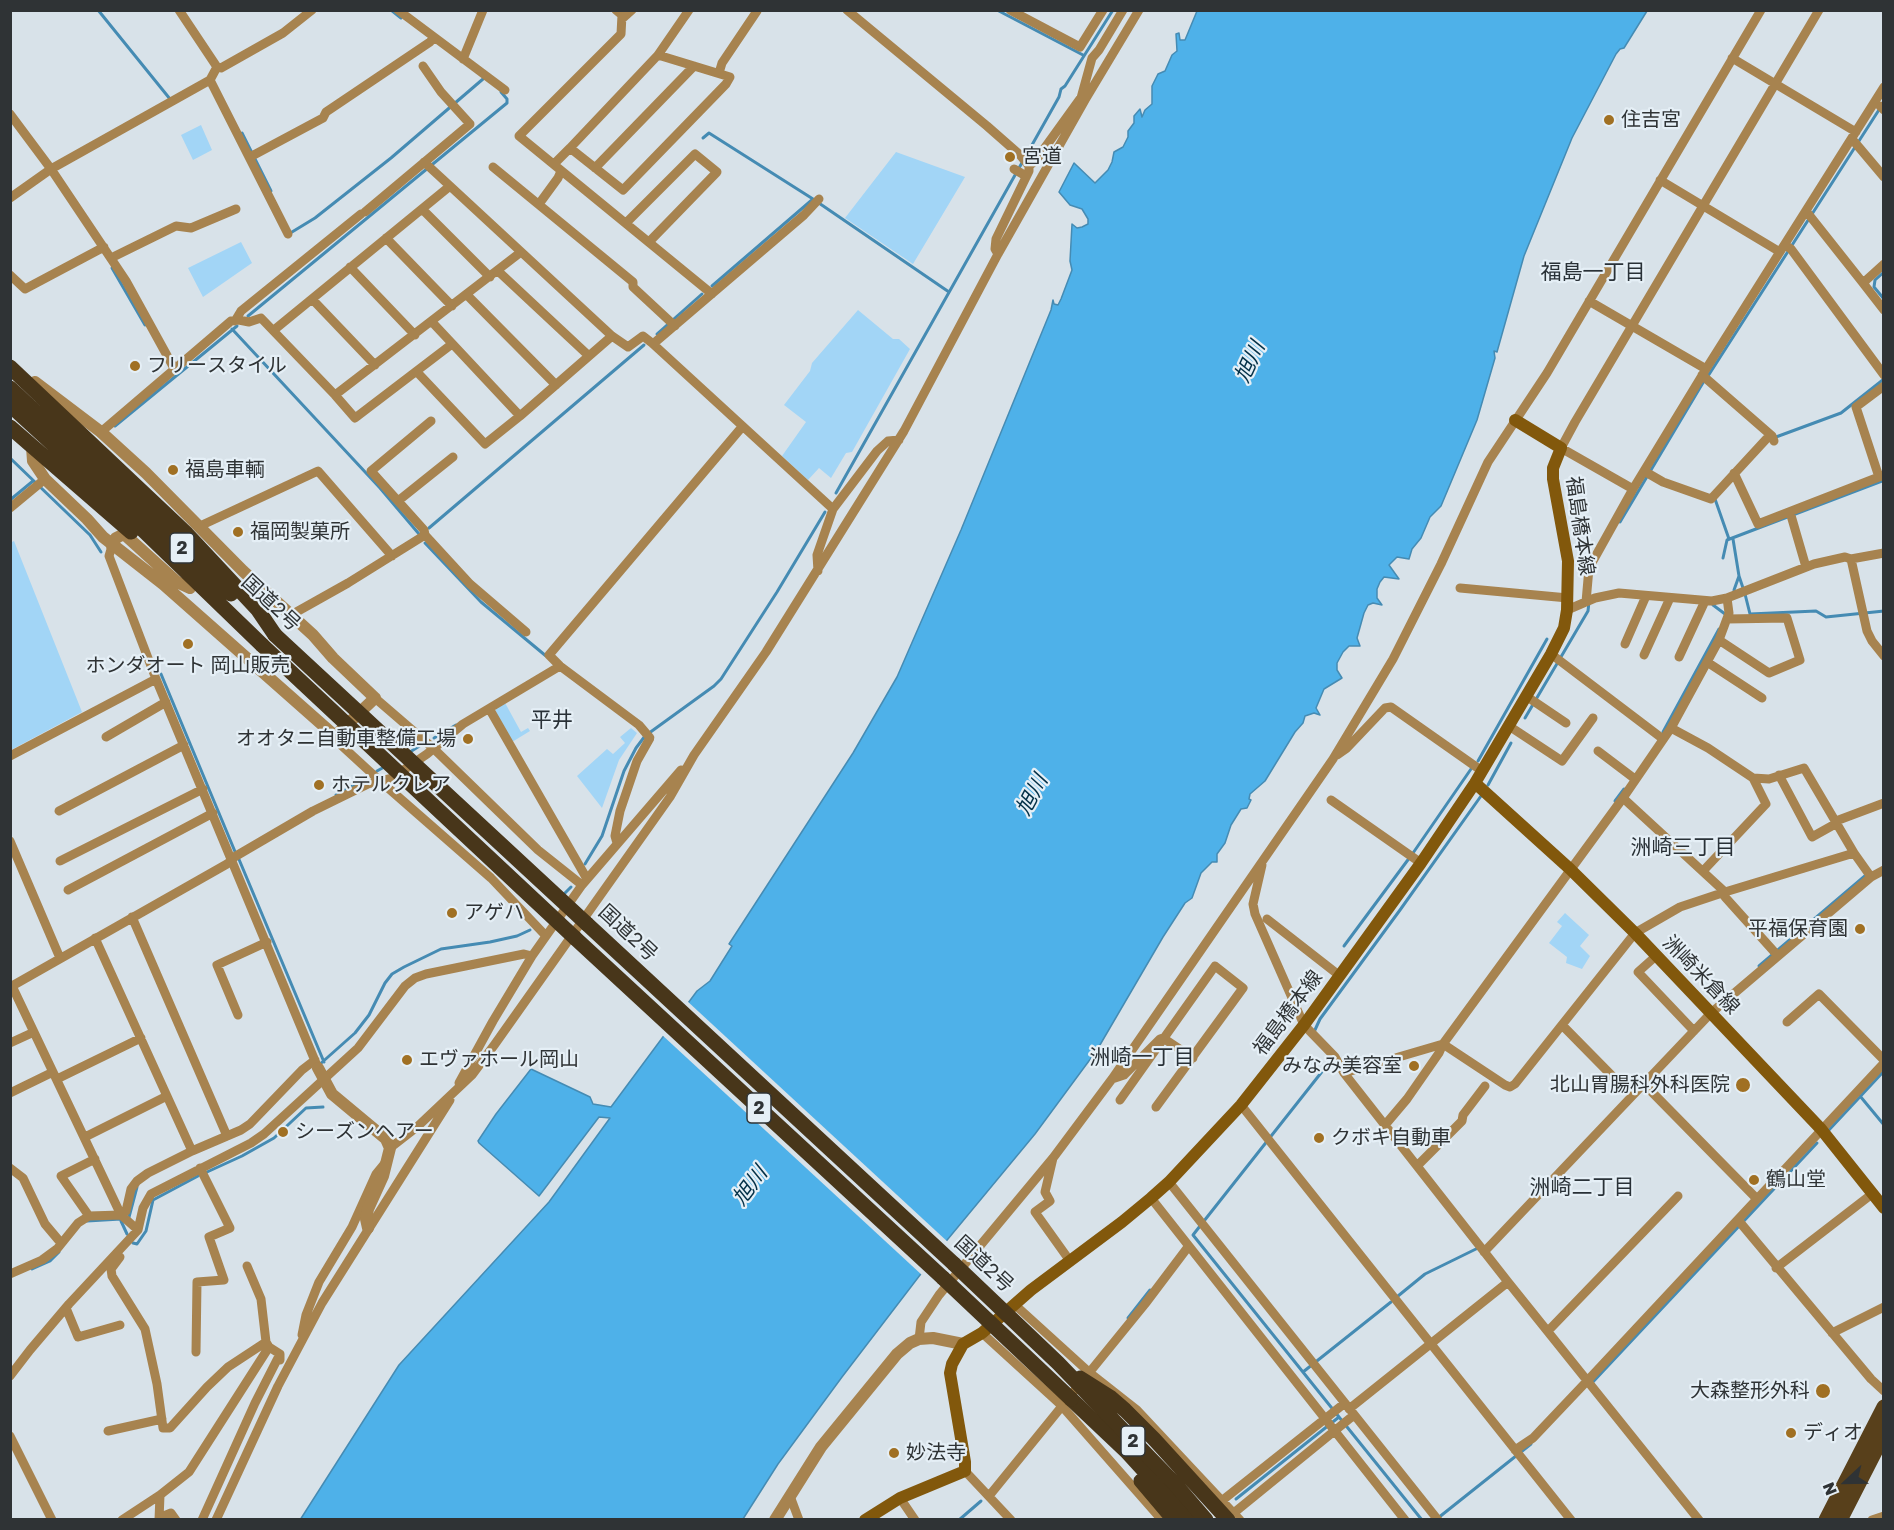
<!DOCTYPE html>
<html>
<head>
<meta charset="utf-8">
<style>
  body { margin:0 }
  #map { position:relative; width:1894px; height:1530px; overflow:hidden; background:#d8e2e9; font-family:"Golos Text",sans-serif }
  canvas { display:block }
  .frame { position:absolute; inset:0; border:12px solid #2f3335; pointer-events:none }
  .north { position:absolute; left:1816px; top:1452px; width:60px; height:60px; -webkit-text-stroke:4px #e5eff6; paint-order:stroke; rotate:248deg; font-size:16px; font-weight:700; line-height:24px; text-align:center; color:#2f3335 }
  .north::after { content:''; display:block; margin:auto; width:21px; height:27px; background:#2f3335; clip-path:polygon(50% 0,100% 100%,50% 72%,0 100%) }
</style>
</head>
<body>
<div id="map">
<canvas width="1894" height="1530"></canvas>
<div class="frame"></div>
<div class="north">N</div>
</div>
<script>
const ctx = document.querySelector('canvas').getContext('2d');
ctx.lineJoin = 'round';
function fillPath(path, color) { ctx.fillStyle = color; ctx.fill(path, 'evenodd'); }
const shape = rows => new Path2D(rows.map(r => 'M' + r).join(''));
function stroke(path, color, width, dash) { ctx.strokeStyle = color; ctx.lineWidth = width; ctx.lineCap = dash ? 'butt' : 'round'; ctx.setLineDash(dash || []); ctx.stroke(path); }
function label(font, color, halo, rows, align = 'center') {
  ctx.font = font + ' "Golos Text","Noto Sans JP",sans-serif'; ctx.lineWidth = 4.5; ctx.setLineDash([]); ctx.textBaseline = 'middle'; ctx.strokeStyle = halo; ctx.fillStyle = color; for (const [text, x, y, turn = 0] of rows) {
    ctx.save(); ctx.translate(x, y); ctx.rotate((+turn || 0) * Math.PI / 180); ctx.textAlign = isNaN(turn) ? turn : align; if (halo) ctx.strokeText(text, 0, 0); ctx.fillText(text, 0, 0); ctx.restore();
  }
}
const green = shape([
  [201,125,212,150,193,160,181,135],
  [896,152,965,177,913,264,845,218],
  [241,242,252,263,203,297,188,268],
  [858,310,893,339,899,339,910,349,852,452,846,453,831,478,819,468,808,480,782,456,806,422,784,405,810,371,812,363],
  [14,541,82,712,11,750,10,543],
  [504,701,521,732,528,728,530,731,512,742,495,712,497,706],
  [631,728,637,733,619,760,602,808,577,776,607,749,613,754,625,743,620,737],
  [1565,913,1589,935,1580,946,1590,956,1582,969,1566,963,1567,957,1549,943,1562,926,1557,922]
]);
const water = shape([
  [1197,11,1647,11,1624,48,1620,49,1616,54,1572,138,1524,256,1497,352,1494,351,1495,358,1477,420,1441,506,1430,517,1421,538,1412,549,1409,559,1397,557,1389,565,1399,579,1384,577,1380,582,1377,589,1377,598,1382,605,1373,603,1368,605,1364,613,1357,638,1360,646,1349,646,1343,652,1337,663,1337,670,1342,678,1324,689,1316,708,1320,715,1314,713,1305,716,1303,723,1295,732,1265,781,1250,794,1249,799,1251,800,1247,808,1241,809,1231,825,1225,843,1217,854,1217,862,1212,862,1201,873,1192,898,1185,903,1163,937,1097,1050,1035,1134,943,1245,842,1377,778,1464,743,1519,300,1520,399,1365,549,1202,610,1118,599,1117,539,1196,479,1143,478,1141,496,1114,531,1069,590,1097,593,1104,611,1107,697,991,710,981,732,946,729,944,853,753,897,677,961,530,1051,310,1053,300,1054,304,1058,305,1061,299,1072,270,1070,261,1072,224,1077,228,1082,227,1088,224,1088,219,1082,209,1070,205,1059,192,1074,163,1095,183,1108,170,1112,162,1114,152,1123,147,1128,137,1128,131,1134,123,1134,116,1140,109,1142,117,1145,110,1152,104,1152,86,1158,74,1165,71,1172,55,1177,51,1176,34,1179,33,1180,40,1185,40,1197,11]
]);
const pier = shape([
  [686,1000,949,1243,923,1276,661,1034]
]);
const stream = shape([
  [98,10,170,99],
  [391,10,401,18],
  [997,10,1083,55],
  [242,133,271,191],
  [703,138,709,133,813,199,949,292],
  [292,232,315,218,391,158,483,79],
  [112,268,145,325],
  [1884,272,1875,280,1874,287,1884,299],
  [712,286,813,199],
  [248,316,507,103,507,99,501,92],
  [232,329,380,488,419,534],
  [657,334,702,294],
  [1708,376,1884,102],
  [115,426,237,326],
  [1776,437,1841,413,1884,379],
  [10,458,90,535,101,552],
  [836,493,1059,97,1061,89,1065,86,1113,10],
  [1715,499,1729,539],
  [10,500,33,481],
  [1620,522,1704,381],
  [429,528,644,345],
  [1733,539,1739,576,1734,590],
  [425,543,481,602,546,656],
  [1723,558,1727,540,1882,481],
  [1739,576,1743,588],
  [1745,594,1750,614,1816,611,1826,617,1884,611],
  [1713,605,1725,614],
  [161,674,236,854],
  [1525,718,1588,611,1589,602],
  [1663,732,1719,629],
  [434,738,456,725],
  [410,752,421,745],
  [1478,761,1547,639],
  [377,771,386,766],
  [1488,785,1511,743],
  [336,795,365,779],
  [1615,801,1624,789],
  [238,857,324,1062],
  [585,864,602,836,624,771,636,748,645,736,714,686,721,679,777,592,825,512],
  [562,896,571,887],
  [1344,946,1413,853,1471,769],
  [1759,966,1866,875],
  [1314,1032,1320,1019,1400,910,1481,796],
  [319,1065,355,1033,369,1015,385,983,392,974,404,967,441,949,490,942,517,936,530,930],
  [1860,1096,1884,1125],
  [1828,1131,1884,1071],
  [207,1172,242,1156,274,1138,306,1108,323,1107],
  [129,1217,137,1187],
  [87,1221,121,1219],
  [121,1221,127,1234],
  [1204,1221,1332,1059,1330,1056],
  [1200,1226,1193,1235,1339,1417],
  [133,1243,137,1244,146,1231,153,1200,198,1176],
  [32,1269,50,1261,59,1252],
  [1398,1296,1425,1274,1478,1248],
  [1128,1318,1150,1290],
  [1303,1372,1391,1302],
  [1591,1384,1817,1143],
  [1236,1499,1339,1417,1422,1520],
  [1438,1518,1531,1444],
  [959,1520,981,1501]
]);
const minor = shape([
  [179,10,217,67],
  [398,10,505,90],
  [616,10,622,15,621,34,519,136,712,294],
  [847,10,987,126,1020,155,1029,166,1029,171,996,239,995,249,998,254],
  [1010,10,1080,47,1103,10],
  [1819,10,1575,422,1561,448,1633,489,1706,369,1884,87],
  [622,19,632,10],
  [658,55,730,77,726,84,623,190,570,148,658,55],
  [658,55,689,10],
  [1732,58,1856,132],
  [463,59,483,10],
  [217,67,221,68,283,33,312,10],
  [719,73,722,63,757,11],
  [210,80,288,234],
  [1081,98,1092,58,1099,50,1123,10],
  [1880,106,1884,110],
  [10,114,51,169,126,281,175,370],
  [1852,139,1884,177],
  [250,157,323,118,326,112,430,42,434,37],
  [424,162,450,186],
  [554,164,570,148],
  [1029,166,1036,160,1080,99],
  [493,167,633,282,633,287,675,326],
  [595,168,694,66],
  [1014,169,1026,176],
  [1660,180,1780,252],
  [10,198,51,169,210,80,217,67],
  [539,204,558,178,561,171],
  [422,209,490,277],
  [1806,211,1863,283],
  [365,212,470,124,441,92,423,66],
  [626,223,695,154,717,172,649,242],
  [386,238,452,306],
  [1785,245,1791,249,1884,375],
  [111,258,176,226,191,228,236,209],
  [1884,264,1863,283,1884,310],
  [350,267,415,335],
  [498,271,589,356],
  [10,275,25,289,104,247],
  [467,295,556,385],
  [312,299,375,365],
  [1589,301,1706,369],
  [235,321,241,311,361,214],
  [432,322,520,416,612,336],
  [274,330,450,186,612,336,628,347,643,336,652,343,833,509,817,555,818,571],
  [653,344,804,215,819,199],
  [417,372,485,444,520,416],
  [1702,375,1772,436,1774,441],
  [335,395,355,418,452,344],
  [431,421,371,471,424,530,425,535,470,584,526,632],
  [101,432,231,321,239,320,249,322,261,318,335,395,521,252],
  [1644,471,1663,482,1711,499,1770,435],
  [1734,473,1758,524,1884,475],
  [1879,477,1856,407,1884,386],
  [398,501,453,457],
  [10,508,45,479],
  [833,509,877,451,888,441,899,440],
  [1790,512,1806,567],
  [200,526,318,471,392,556],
  [112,546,109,556,156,679,318,1068],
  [1851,559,1867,631,1872,641,1884,656],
  [1460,588,1568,598],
  [1586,602,1589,568,1633,489],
  [1567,610,1595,598,1619,593,1712,601,1727,598,1814,564,1845,557,1851,559,1884,553],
  [291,615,348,583,425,535],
  [1719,640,1769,673,1800,660,1787,618,1727,619],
  [1625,644,1646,596],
  [1551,654,1663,739],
  [1644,655,1670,598],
  [1679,657,1705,601],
  [1707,662,1762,698],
  [1526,696,1566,723],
  [375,698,433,748,538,850,582,885],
  [490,710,587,879],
  [1509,726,1562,761,1593,718],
  [1671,728,1708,748,1753,778,1769,779,1804,768,1854,853],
  [335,736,342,746,379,780,491,878,546,936],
  [106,737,166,702],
  [1598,751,1635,779],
  [1337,755,1347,748,1385,708,1391,707,1482,771],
  [10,756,156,679],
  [1779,775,1812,837,1837,823],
  [1623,798,1725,892,1854,853,1871,877],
  [1331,800,1421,863],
  [59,811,184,745],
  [1836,821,1884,803],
  [10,841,60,958],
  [617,843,615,836,620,811,637,761,650,738,639,725,560,666,549,655,742,427],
  [60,861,203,789],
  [1262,865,1253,904,1255,914,1304,1025,1335,1057,1344,1073,1508,1282,1699,1520],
  [1703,871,1766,804,1753,778],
  [68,890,213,813],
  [132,917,227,1136],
  [1267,919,1340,976],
  [95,938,192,1151],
  [1656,956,1638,972,1694,1031],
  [238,1015,217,965,267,942],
  [1787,1022,1819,994,1884,1060],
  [1562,1025,1622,1086,1640,1087],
  [10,1043,34,1032],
  [1344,1073,1443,1044,1505,1085,1510,1087,1515,1084,1635,933,1680,907,1725,892,1725,897,1778,956],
  [57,1079,141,1038],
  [1112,1079,1124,1075,1160,1039,1163,1038,1193,1058],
  [459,1083,493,1021,532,956,582,885,681,770],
  [1644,1084,1757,1199],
  [10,1093,53,1072],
  [1120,1100,1215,966,1243,988,1156,1107],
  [1241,1105,1571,1520],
  [1385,1125,1407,1099,1439,1053,1443,1044,1623,798,1671,728,1719,640,1729,613,1727,598],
  [85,1137,167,1096],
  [390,1148,417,1127,472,1075,495,1044,670,797,694,755,766,652,904,431,998,254,1085,100,1139,10],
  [1053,1158,1045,1192,1050,1201,1035,1212,1070,1261],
  [1417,1166,1462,1121,1463,1115,1485,1086],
  [10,1168,23,1178,45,1224,61,1243],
  [1169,1182,1438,1520],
  [1151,1198,1405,1520],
  [89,1216,61,1176,95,1159],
  [1738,1220,1871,1379,1884,1391],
  [138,1230,121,1215,12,986,227,864,236,856,313,811,368,784,392,778,427,754,463,724,560,666],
  [1484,1252,1711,1013,1871,877,1884,870],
  [120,1257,111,1269,112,1276,145,1329,157,1384,163,1428,170,1428,207,1387,228,1367,266,1342],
  [247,1266,261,1299,266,1342,269,1347,280,1354,280,1360],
  [1776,1268,1872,1194],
  [10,1274,42,1260,57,1249,78,1223,89,1216,121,1215,126,1211,131,1189,137,1181,148,1173,192,1151,241,1130,250,1124,302,1070,315,1060],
  [1014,1304,1090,1373,1137,1410,1240,1520],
  [66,1308,78,1337,120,1325],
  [1548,1331,1678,1196],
  [982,1333,1061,1405,1162,1520],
  [1832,1333,1884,1307],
  [302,1335,306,1315,319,1282,352,1227,376,1174,385,1163],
  [919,1339,921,1322,939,1295,1053,1158,1112,1079,1333,759,1393,659,1441,564,1488,462,1547,373,1761,10],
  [196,1352,197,1282,224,1280,209,1237,230,1228,200,1168],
  [10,1376,30,1350,69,1304,138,1230,143,1208,151,1194,251,1143,264,1134,358,1048,405,986,415,978,426,974,524,954,532,956],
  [1349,1409,1508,1282],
  [108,1431,162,1419],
  [10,1436,52,1520],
  [1515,1450,1533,1438,1588,1380,1884,1063],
  [965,1471,1011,1520],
  [790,1496,799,1520],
  [989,1496,1145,1304,1188,1247],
  [900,1498,915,1520],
  [1219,1503,1345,1403],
  [1230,1516,1354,1415],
  [159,1518,171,1513,176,1520],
  [122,1520,160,1495,189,1472,269,1347],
  [159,1520,160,1495],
  [202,1520,255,1403,280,1354],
  [216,1520,278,1386,322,1303,450,1100],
  [1872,1520,1884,1516]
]);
const tertiary = shape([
  [32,447,33,461,45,479,87,519,103,537,163,584,335,736,375,698,333,658,313,635,243,571,146,473,101,432,35,382],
  [112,546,116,538,124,534,177,582,190,588],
  [318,1068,332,1094,386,1139,390,1148,383,1176,368,1209,366,1219,368,1228],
  [775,1520,821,1447,897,1354,910,1343,919,1339,933,1338,963,1344]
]);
const secondary = shape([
  [1475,783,1570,869,1635,933,1821,1129,1884,1208],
  [865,1520,900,1498,965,1471,965,1462,950,1373,952,1364,963,1344,982,1333,1031,1290,1122,1222,1151,1198,1169,1182,1241,1105,1304,1025,1421,863,1475,783,1551,654,1564,628,1567,610,1568,561,1553,479,1553,468,1561,448,1515,420]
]);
const primary = shape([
  [1826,1520,1884,1407],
  [1840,1520,1884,1434]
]);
const trunk = shape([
  [10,367,187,534,258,610,275,635],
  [10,388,231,594],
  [10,405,81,470,262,645],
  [10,427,131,532],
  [587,924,954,1264],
  [575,938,943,1278],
  [1071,1399,1126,1451,1189,1520],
  [1141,1481,1174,1520]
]);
const trunkBridge = shape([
  [275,635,587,924],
  [262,645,575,938],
  [954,1264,1058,1363,1175,1484,1206,1520],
  [943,1278,1071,1399],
  [1080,1378,1110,1397,1125,1410,1154,1439,1228,1520]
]);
const markers = [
  [1609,120,6,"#a07023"],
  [1010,157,6,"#a07023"],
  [135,366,6,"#a07023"],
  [173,470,6,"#a07023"],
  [238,532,6,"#a07023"],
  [188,644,6,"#a07023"],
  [468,739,6,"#a07023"],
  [319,785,6,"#a07023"],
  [452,913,6,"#a07023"],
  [1860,929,6,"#a07023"],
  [407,1060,6,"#a07023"],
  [1414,1066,6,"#a07023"],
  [1743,1085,8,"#a07023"],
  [283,1132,6,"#a07023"],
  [1319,1138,6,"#a07023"],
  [1754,1180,6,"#a07023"],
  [1823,1391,8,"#a07023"],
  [1791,1433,6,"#a07023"],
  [894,1453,6,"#a07023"]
];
const shields = [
  [182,548,24],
  [759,1108,24],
  [1133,1441,24]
];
const shieldNames = [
  ["2",182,548],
  ["2",759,1108],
  ["2",1133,1441]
];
const poiNames = [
  ["住吉宮",1621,120],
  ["宮道",1022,157],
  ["フリースタイル",147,366],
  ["福島車輌",185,470],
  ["福岡製菓所",250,532],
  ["ホンダオート 岡山販売",188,666,"center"],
  ["オオタニ自動車整備工場",456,739,"right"],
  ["ホテルクレア",331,785],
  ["アゲハ",464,913],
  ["平福保育園",1848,929,"right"],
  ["エヴァホール岡山",419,1060],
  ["みなみ美容室",1402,1066,"right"],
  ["北山胃腸科外科医院",1730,1085,"right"],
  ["シーズンヘアー",295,1132],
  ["クボキ自動車",1331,1138],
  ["鶴山堂",1766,1180],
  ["大森整形外科",1810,1391,"right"],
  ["ディオ",1803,1433],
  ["妙法寺",906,1453]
];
const streetNames = [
  ["福島橋本線",1580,526,82],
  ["国道2号",271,603,43],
  ["国道2号",628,933,43],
  ["洲崎米倉線",1701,975,46],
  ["福島橋本線",1288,1013,-53],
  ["国道2号",984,1264,43]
];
const neighbourhoodNames = [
  ["福島一丁目",1593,272],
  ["平井",552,720],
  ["洲崎三丁目",1683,847],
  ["洲崎一丁目",1142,1057],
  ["洲崎二丁目",1582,1187]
];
const waterNames = [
  ["旭川",1250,362,-65],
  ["旭川",1032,795,-62],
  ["旭川",750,1186,-53]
];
fillPath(green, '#a2d5f6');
fillPath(water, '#4eb1e9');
stroke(water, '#458bb3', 1.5);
fillPath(pier, '#d8e2e9');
stroke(stream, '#458bb3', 3);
stroke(minor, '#a7834f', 9);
stroke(tertiary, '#a7834f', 12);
stroke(secondary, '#82580c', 12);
stroke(primary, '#58401b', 15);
stroke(trunk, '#48361a', 15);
stroke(trunkBridge, '#48361a', 15);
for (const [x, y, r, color] of markers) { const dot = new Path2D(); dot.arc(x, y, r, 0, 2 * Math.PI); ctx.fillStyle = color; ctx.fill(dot); stroke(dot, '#e5eff6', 2); }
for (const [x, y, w] of shields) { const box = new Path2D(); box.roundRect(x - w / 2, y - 15, w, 30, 4.5); ctx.fillStyle = '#e5eff6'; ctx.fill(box); stroke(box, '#2f3335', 1.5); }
label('bold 18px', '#2f3335', null, shieldNames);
label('20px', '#2f3335', '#e5eff6', poiNames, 'left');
label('20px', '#2f3335', '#e5eff6', streetNames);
label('21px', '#293137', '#e5eff6', neighbourhoodNames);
label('italic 21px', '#033047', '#e5eff6', waterNames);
</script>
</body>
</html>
